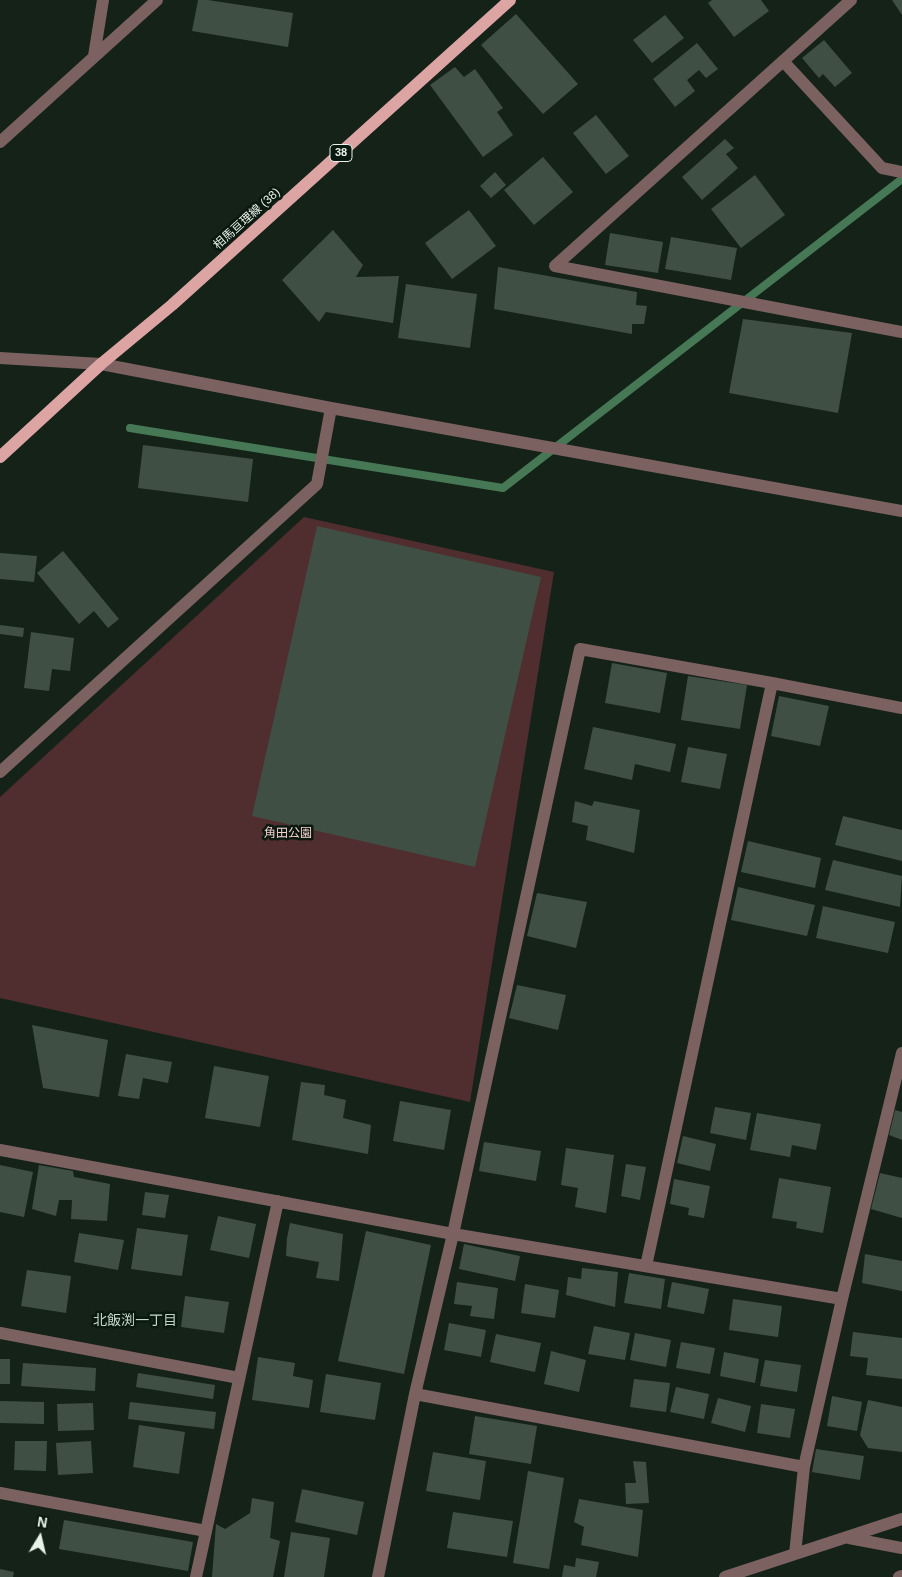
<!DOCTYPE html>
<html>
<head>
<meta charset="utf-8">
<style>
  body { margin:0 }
  #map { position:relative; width:902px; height:1577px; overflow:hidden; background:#142218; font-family:Arial,sans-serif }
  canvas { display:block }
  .north { position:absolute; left:15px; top:1512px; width:50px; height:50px; -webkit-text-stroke:4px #0a190f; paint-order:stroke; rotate:9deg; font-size:14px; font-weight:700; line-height:20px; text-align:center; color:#e8f1ea }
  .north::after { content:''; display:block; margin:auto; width:18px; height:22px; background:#e8f1ea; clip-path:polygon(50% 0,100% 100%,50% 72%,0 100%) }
</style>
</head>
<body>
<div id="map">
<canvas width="902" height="1577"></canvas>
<div class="north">N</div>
</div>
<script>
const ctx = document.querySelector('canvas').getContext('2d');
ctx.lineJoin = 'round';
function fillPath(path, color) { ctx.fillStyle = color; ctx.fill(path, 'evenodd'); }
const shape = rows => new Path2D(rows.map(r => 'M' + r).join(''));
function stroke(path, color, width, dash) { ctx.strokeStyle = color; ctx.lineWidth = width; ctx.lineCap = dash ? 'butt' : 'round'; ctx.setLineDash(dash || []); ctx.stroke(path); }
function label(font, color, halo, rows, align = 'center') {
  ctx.font = font + ' Arial,"Noto Sans JP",sans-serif'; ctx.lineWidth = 5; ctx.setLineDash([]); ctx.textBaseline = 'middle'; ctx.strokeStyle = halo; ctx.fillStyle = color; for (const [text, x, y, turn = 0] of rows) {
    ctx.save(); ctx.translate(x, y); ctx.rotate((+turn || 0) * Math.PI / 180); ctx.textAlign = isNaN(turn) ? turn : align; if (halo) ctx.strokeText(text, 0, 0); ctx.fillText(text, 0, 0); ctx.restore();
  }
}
const green = shape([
  [304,517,554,572,470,1102,0,998,0,797]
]);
const stream = shape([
  [130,428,503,488,902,179]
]);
const building = shape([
  [198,0,208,0,293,13,288,47,192,31],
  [712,0,761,0,769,11,734,37,708,3],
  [892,0,902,0,902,15],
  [516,14,578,84,543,114,481,45],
  [665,15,684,38,652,63,633,40],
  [824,40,852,73,835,87,823,74,819,78,802,58],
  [697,43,718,69,706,78,699,70,687,80,695,91,675,107,653,79],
  [455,67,464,77,475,69,503,108,497,112,513,135,483,157,430,85],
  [596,115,629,156,606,174,573,133],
  [725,139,734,148,726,154,738,168,702,200,682,177],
  [543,157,573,192,534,225,504,190],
  [495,172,506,185,491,198,480,186],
  [755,175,785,215,741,248,711,209],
  [469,210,496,246,452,279,425,243],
  [333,230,363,265,356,277,399,276,393,323,326,312,319,322,282,280],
  [610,233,663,242,658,273,605,265],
  [671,237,737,248,731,280,665,269],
  [498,267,637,292,636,305,647,306,644,324,632,324,632,334,494,309],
  [406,284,477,294,470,348,398,338],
  [743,319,852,333,838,413,729,393],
  [143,445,253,459,248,502,138,488],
  [317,526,541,577,475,867,252,816],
  [63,551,119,619,108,628,94,611,79,624,37,573],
  [0,553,37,556,34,582,0,579],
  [0,625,24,628,23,637,0,634],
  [31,632,74,638,70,671,52,669,49,691,24,688],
  [612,663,667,673,660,713,605,703],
  [688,676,747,685,740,729,681,720],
  [779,696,829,706,820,746,771,736],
  [593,727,676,744,670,772,635,764,632,780,584,769],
  [688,747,727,754,720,789,681,782],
  [575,801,592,806,594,801,640,810,634,853,586,840,588,826,572,822],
  [843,816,902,830,902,861,835,845],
  [748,841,821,858,815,888,741,872],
  [833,860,902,876,900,907,825,890],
  [738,887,815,905,807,936,731,920],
  [537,893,587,902,576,948,527,936],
  [823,906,895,922,888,953,816,938],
  [517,985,566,995,558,1030,509,1018],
  [32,1025,108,1040,99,1097,43,1088],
  [126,1054,172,1062,168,1083,143,1078,139,1099,118,1096],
  [214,1066,269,1076,260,1127,205,1118],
  [301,1082,325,1085,324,1095,346,1100,343,1118,371,1125,368,1154,292,1140],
  [400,1101,451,1110,444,1150,393,1141],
  [715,1107,751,1113,746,1140,710,1133],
  [895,1110,902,1112,902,1140,889,1135],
  [757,1113,821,1124,816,1150,792,1145,790,1157,750,1150],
  [683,1136,716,1144,710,1171,677,1163],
  [484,1142,541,1151,536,1181,479,1171],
  [566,1148,614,1155,606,1213,575,1207,578,1188,561,1185],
  [626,1164,646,1167,640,1200,621,1196],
  [0,1165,33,1172,24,1217,0,1212],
  [39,1165,73,1171,74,1177,110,1184,107,1221,71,1219,72,1200,59,1200,56,1216,32,1209],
  [880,1173,902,1178,902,1218,871,1209],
  [779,1178,831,1187,823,1233,796,1228,797,1222,772,1218],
  [674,1179,710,1186,704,1218,688,1215,689,1208,670,1204],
  [145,1192,169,1195,165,1218,142,1215],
  [218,1216,256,1224,249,1258,210,1250],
  [290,1223,343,1234,339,1281,316,1278,319,1262,286,1256,287,1238],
  [137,1228,188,1235,182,1276,131,1269],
  [366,1231,431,1245,404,1374,338,1361],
  [79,1233,124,1240,118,1270,74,1262],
  [464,1244,520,1256,515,1281,459,1269],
  [865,1254,902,1261,902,1291,862,1283],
  [582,1268,618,1272,615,1307,566,1295,568,1277,581,1279],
  [27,1270,71,1276,66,1313,21,1306],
  [629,1273,665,1279,661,1309,624,1303],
  [457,1282,498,1288,494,1319,470,1316,472,1306,454,1304],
  [672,1282,709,1289,704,1314,667,1307],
  [525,1284,559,1290,555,1318,521,1313],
  [185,1296,229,1302,224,1333,181,1327],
  [733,1299,782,1306,778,1337,729,1330],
  [449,1323,486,1330,481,1357,444,1350],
  [594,1326,630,1333,625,1360,588,1354],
  [853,1332,902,1338,902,1379,866,1375,868,1358,850,1356],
  [635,1333,671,1340,666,1367,630,1360],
  [496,1334,541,1343,535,1372,490,1362],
  [681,1342,715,1348,710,1374,676,1368],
  [551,1351,586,1360,579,1392,544,1384],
  [724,1352,759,1359,755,1383,720,1376],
  [258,1357,295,1363,293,1376,313,1380,309,1408,252,1400],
  [0,1359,10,1359,10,1384,0,1384],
  [765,1360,801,1365,797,1392,760,1386],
  [23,1363,96,1368,95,1391,21,1386],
  [138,1373,215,1385,213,1399,136,1387],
  [326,1374,381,1383,375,1420,320,1412],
  [634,1379,670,1383,666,1412,630,1407],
  [676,1387,709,1394,704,1419,670,1412],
  [832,1396,862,1402,857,1431,827,1426],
  [718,1398,751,1406,745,1432,711,1423],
  [868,1400,902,1407,902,1452,868,1448,860,1435],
  [0,1401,44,1402,44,1424,0,1423],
  [130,1402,216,1412,214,1429,128,1419],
  [93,1403,94,1430,58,1431,57,1404],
  [761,1404,795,1409,790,1438,757,1433],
  [475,1416,537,1426,531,1464,469,1454],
  [139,1425,185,1432,179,1474,133,1467],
  [15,1441,47,1441,46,1471,14,1470],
  [91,1441,93,1473,58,1475,56,1443],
  [816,1449,864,1456,860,1480,812,1472],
  [433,1452,486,1461,480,1500,426,1491],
  [633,1461,646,1462,649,1503,626,1504,625,1483,636,1483],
  [528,1471,564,1478,549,1569,513,1563],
  [302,1489,364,1502,357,1535,295,1522],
  [252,1498,274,1502,270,1538,280,1541,273,1577,212,1577,216,1524,225,1529,250,1513],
  [579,1499,643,1510,638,1557,581,1545,584,1527,574,1522],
  [453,1512,513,1521,507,1557,447,1548],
  [64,1520,193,1542,188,1571,59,1549],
  [291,1532,330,1538,324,1577,284,1577],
  [576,1558,599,1562,596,1577,562,1577,564,1565,575,1567],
  [0,1569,14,1572,13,1577,0,1577]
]);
const minor = shape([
  [851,0,555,266,902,332],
  [94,56,103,0],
  [783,61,882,168,902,172],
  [0,142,157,0],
  [0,358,101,364,331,408,902,511],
  [0,772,317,484,331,408],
  [0,1150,453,1234,842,1299],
  [646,1266,772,683],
  [0,1333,239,1378],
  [415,1394,804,1467],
  [0,1493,206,1531],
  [849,1538,902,1548],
  [795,1554,804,1467,842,1299,902,1053],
  [196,1577,278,1201],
  [378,1577,415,1394,453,1234,580,649,772,683,902,708],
  [725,1577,902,1519],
  [899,1577,902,1576]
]);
const major = shape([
  [0,457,101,364,172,305,510,0]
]);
const shields = [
  [341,153,22]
];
const shieldNames = [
  ["38",341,153]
];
const streetNames = [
  ["相馬亘理線 (38)",247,219,-42]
];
const parkNames = [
  ["角田公園",288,834]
];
const neighbourhoodNames = [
  ["北飯渕一丁目",135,1321]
];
fillPath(green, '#502d2e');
stroke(stream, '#467855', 8);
fillPath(building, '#404f44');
stroke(minor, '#7c6161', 12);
stroke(major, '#dca5a4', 12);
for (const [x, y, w] of shields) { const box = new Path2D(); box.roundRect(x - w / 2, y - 8.5, w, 17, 4); ctx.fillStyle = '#0a190f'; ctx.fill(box); stroke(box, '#e8f1ea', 1); }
label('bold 11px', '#e8f1ea', null, shieldNames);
label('12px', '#e8f1ea', '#0a190f', streetNames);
label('12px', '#f8d1d0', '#0a190f', parkNames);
label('14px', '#c4d6c8', '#0a190f', neighbourhoodNames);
</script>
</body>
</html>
